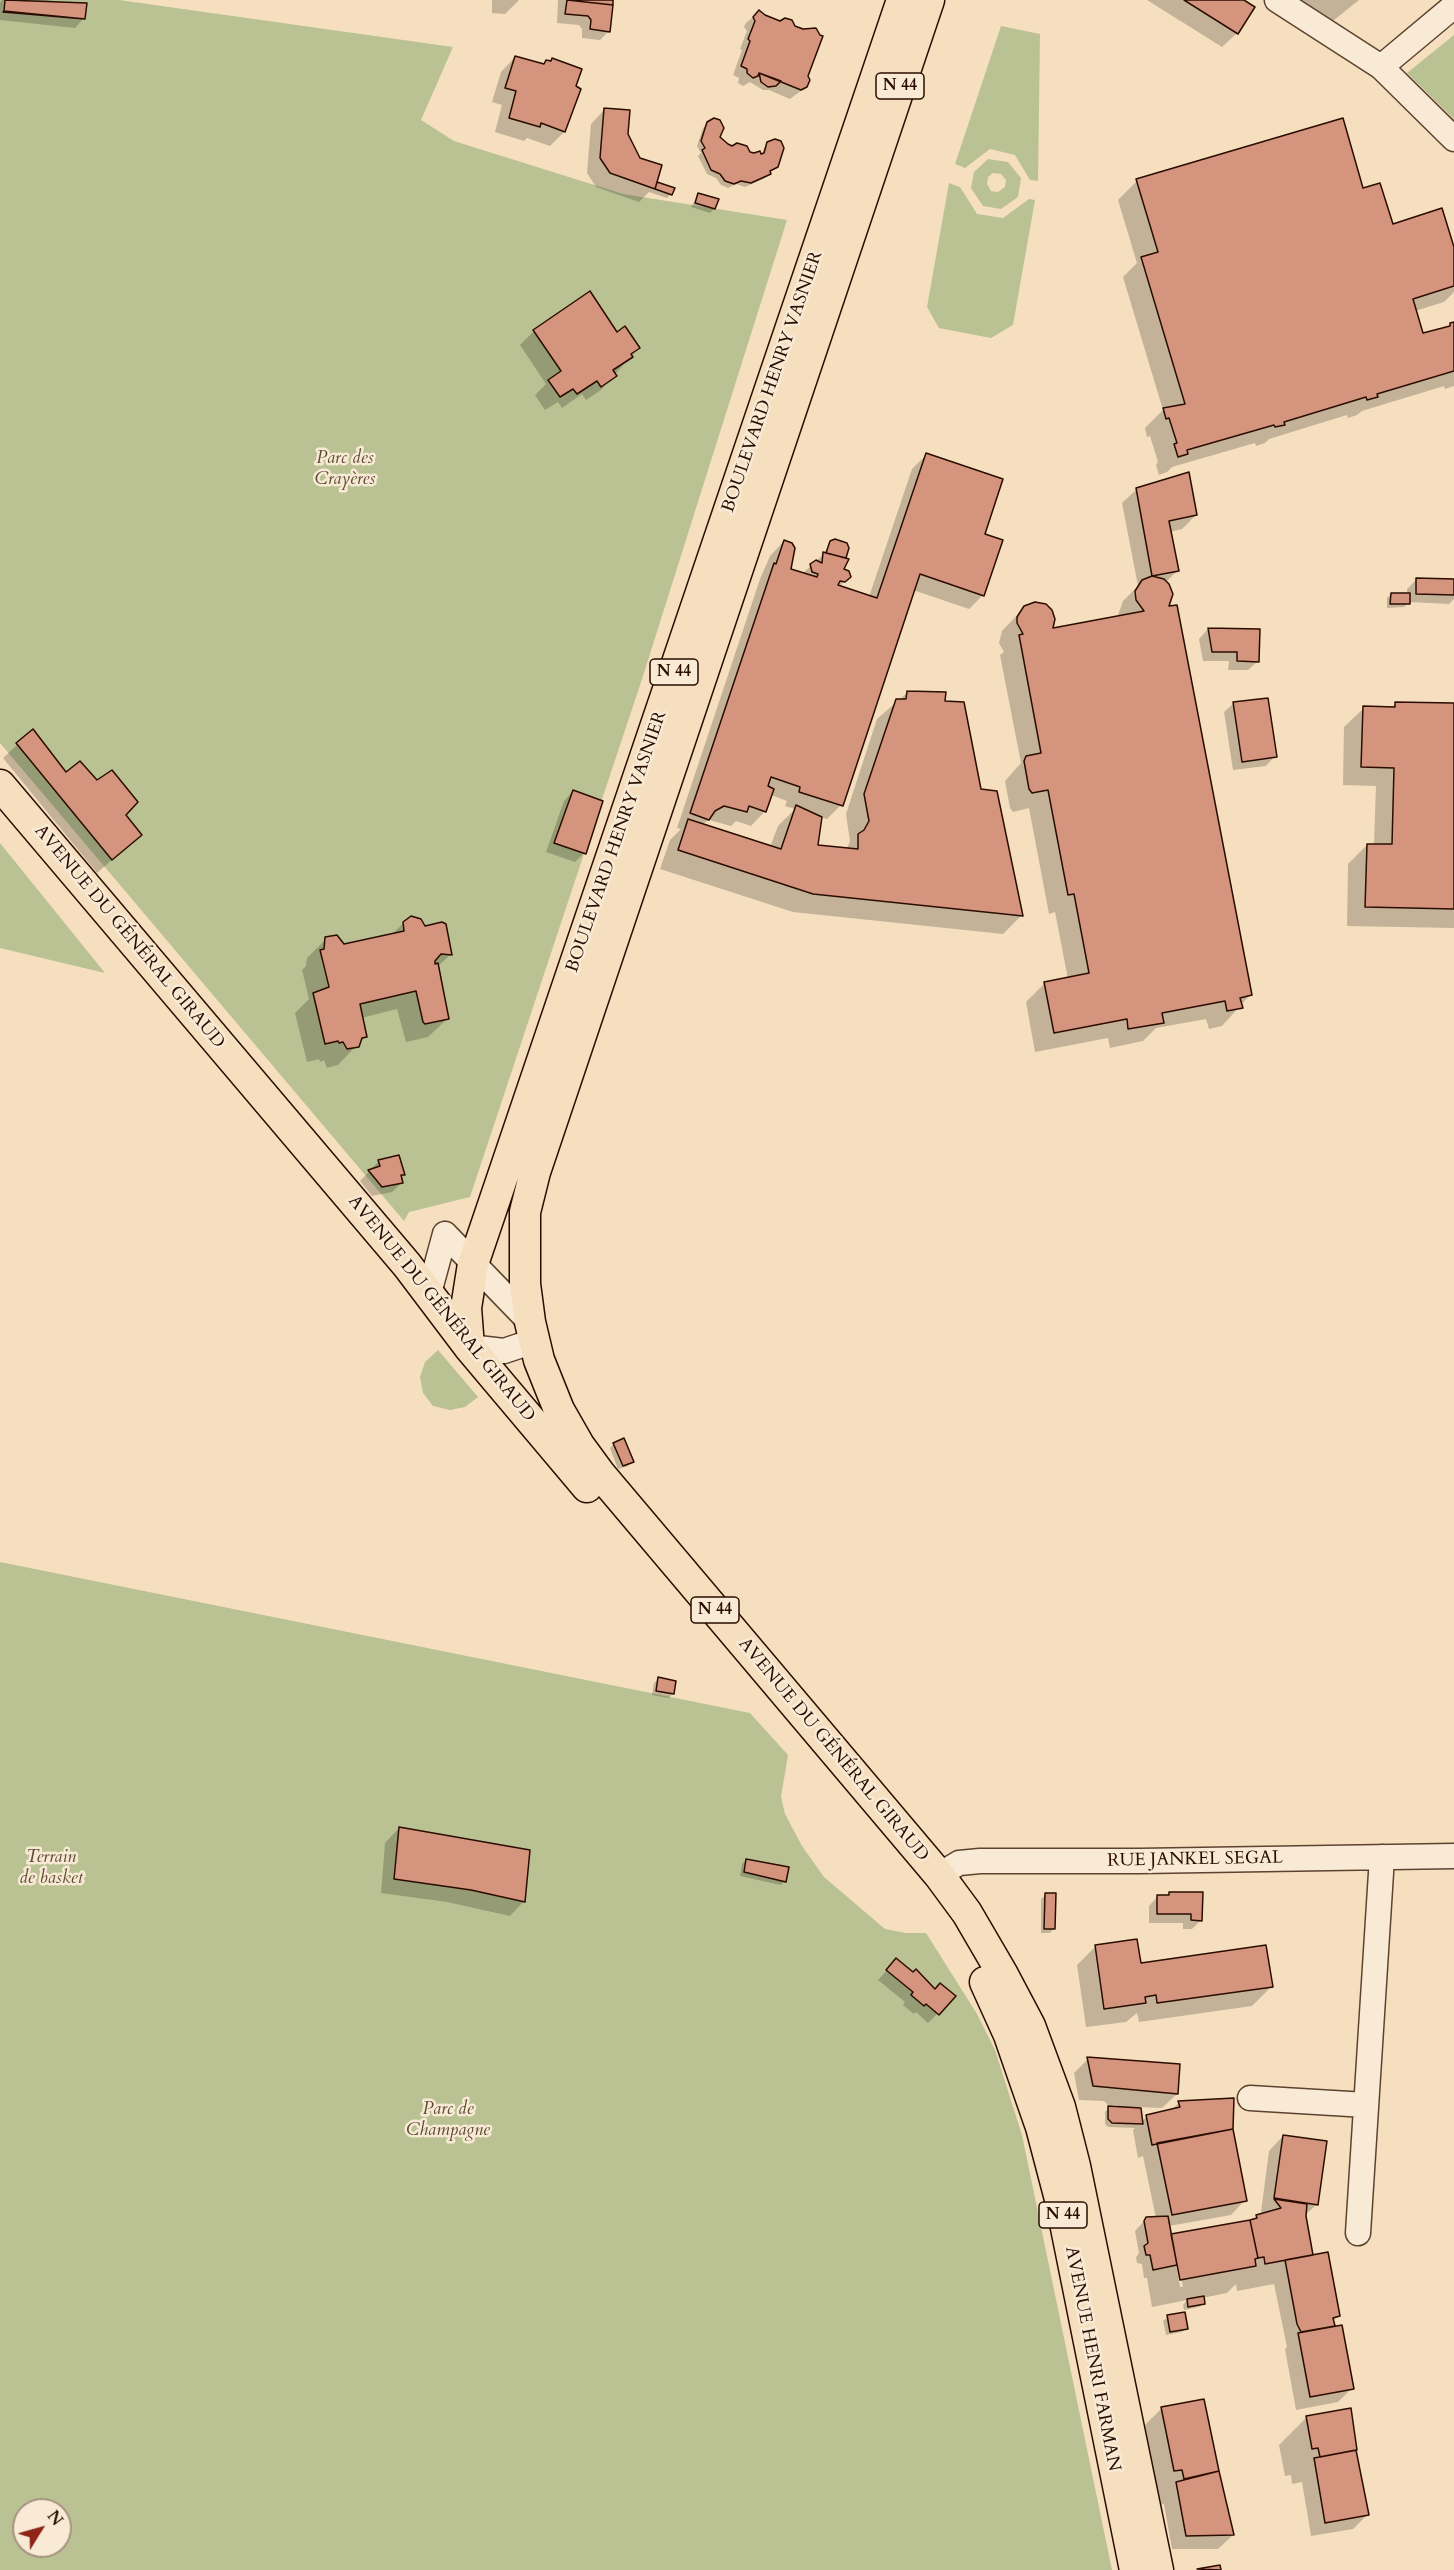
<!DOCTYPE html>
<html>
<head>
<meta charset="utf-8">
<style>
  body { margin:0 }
  #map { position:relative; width:1454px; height:2570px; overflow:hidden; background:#f5dfbe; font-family:Cardo,serif }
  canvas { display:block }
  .north { position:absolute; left:12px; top:2498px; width:60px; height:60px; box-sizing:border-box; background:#f8ead5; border:2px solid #a69280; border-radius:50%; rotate:53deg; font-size:16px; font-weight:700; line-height:24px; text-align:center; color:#2a0d00 }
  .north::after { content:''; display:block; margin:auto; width:21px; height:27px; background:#8f2418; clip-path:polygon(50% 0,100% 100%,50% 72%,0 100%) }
</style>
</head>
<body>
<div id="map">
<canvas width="1454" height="2570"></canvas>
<div class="north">N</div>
</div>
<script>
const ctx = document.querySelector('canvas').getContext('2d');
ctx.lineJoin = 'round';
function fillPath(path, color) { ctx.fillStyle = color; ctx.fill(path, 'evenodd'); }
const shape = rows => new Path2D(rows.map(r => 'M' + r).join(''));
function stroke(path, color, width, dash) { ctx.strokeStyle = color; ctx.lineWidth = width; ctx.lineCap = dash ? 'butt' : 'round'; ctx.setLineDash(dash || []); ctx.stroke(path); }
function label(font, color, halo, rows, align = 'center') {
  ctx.font = font + ' Cardo,serif'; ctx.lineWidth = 5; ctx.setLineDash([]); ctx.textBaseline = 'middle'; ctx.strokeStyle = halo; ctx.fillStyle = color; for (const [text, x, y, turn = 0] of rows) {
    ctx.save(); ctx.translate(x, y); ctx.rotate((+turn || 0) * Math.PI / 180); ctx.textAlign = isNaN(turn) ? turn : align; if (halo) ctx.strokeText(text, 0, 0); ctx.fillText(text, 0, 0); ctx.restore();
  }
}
const green = shape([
  [0,0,119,0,453,47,421,120,454,141,623,194,787,220,643,676,470,1197,409,1212,404,1221,0,743],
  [1001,26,1040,34,1038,181,1030,180,1015,155,990,149,965,168,955,164],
  [1454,35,1454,119,1407,73],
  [988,159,1008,162,1021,178,1018,197,1001,209,983,206,971,188,974,172],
  [993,173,1001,174,1006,180,1005,187,998,192,991,191,987,184,988,177],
  [949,183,960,187,977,214,1003,218,1029,199,1035,200,1013,325,991,338,939,328,927,307],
  [0,843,105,973,0,948],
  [438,1350,478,1397,465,1407,450,1410,433,1406,423,1393,420,1377,425,1362],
  [0,1562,750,1713,788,1755,781,1797,785,1814,802,1846,824,1877,885,1929,906,1933,926,1933,977,2014,995,2050,1022,2135,1112,2570,0,2570],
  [24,2510,60,2510,60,2546,24,2546]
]);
const shadow = shape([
  [2,0,45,0,85,4,84,18,75,28,0,20,0,2],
  [492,0,519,0,505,14,492,13],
  [558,0,612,0,609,31,600,40,582,38,582,29,579,25,557,23],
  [1147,0,1241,0,1253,7,1237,33,1222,47],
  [1290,0,1359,0,1318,33],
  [759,12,807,76,806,87,790,99,769,90,763,90,750,82,743,86,738,83,739,78,733,75,742,50,740,49,747,31,744,27,746,23],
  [515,57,543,65,546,61,579,89,564,132,550,146,527,138,524,141,495,132,502,105,492,102,501,72],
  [605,109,626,134,655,183,671,194,667,198,649,192,639,202,596,187,587,173,591,124],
  [708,123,727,146,761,158,764,148,768,143,776,166,765,178,745,187,736,184,728,188,721,185,716,178,707,174,698,156,701,153,697,146,703,128],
  [1137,181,1362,189,1392,225,1454,253,1454,292,1444,302,1415,311,1422,335,1447,328,1454,324,1454,386,1445,389,1444,386,1362,411,1357,415,1348,418,1347,415,1269,439,1265,443,1256,446,1255,443,1172,467,1167,472,1159,475,1156,465,1158,462,1150,436,1147,437,1145,428,1163,410,1123,277,1137,263,1118,200],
  [699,194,714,209,710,213,691,207],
  [534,331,616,334,638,348,601,390,586,400,582,394,562,408,558,402,545,410,535,395,546,384,520,345],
  [926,455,983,535,983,595,969,609,913,590,841,805,827,819,820,817,816,847,845,850,848,846,850,841,846,814,877,719,908,692,944,703,980,790,1022,915,1003,934,793,912,660,869,670,840,681,829,677,828,760,579,770,556,784,541,789,570,802,574,824,554,831,542,848,548,842,570,849,576,839,587,869,597,912,469],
  [771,795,787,801,785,806,795,809,778,826,770,847,701,825,709,820,731,826,736,821,751,826,765,811],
  [1137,489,1196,515,1182,529,1169,532,1177,571,1165,583,1167,608,1250,995,1222,1026,1209,1029,1206,1019,1156,1028,1143,1041,1110,1048,1108,1038,1035,1052,1026,1002,1045,983,1068,979,1055,912,1049,914,1029,808,1013,812,1010,808,1005,781,1021,763,1000,655,1004,652,999,643,1002,631,1021,611,1051,630,1117,618,1123,601,1138,586,1122,503],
  [1416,580,1454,580,1454,599,1449,604,1409,602,1404,607,1387,608,1387,598,1391,594,1407,594,1407,589],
  [1208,629,1259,631,1258,661,1248,670,1228,670,1229,661,1203,661,1199,639],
  [1234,703,1275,756,1266,766,1233,770,1224,712],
  [1396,703,1454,705,1454,928,1347,926,1348,864,1367,845,1374,845,1376,786,1343,785,1344,727,1364,708,1391,708],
  [32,731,66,774,97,782,112,772,136,804,124,816,140,835,97,873,3,758],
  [573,791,584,853,575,862,546,852,564,801],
  [406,921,424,928,451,954,437,967,448,1018,428,1037,406,1042,397,1009,361,1018,366,1036,338,1065,327,1068,324,1060,320,1062,319,1059,307,1062,295,1013,309,999,302,970,306,966,307,958,326,939,343,946,391,935],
  [321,959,325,963,333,994,330,995],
  [379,1161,403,1174,400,1177,401,1183,392,1192,372,1196,360,1181],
  [614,1444,632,1462,628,1466,618,1469,610,1448],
  [659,1679,673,1693,669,1698,652,1695,654,1683],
  [399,1828,524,1901,510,1916,447,1902,381,1893,385,1843],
  [746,1860,785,1881,781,1885,740,1876,742,1864],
  [1202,1893,1201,1920,1192,1929,1183,1929,1183,1923,1149,1923,1149,1906,1158,1896],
  [1046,1895,1054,1928,1050,1933,1041,1933,1041,1899],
  [1096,1946,1139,1964,1271,1987,1252,2006,1139,2022,1137,2013,1126,2022,1086,2027,1077,1965],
  [887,1970,935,1991,954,1997,928,2023,916,2012,914,2014,903,2005,905,2002,878,1980],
  [1088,2059,1177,2094,1162,2108,1139,2107,1141,2122,1147,2116,1170,2111,1179,2103,1232,2129,1245,2200,1231,2215,1169,2226,1170,2236,1252,2220,1259,2216,1262,2212,1261,2212,1269,2151,1283,2136,1317,2204,1304,2216,1312,2257,1338,2316,1333,2321,1352,2388,1338,2402,1296,2410,1285,2349,1287,2347,1274,2284,1237,2291,1236,2284,1227,2293,1202,2298,1204,2303,1199,2307,1184,2310,1183,2305,1187,2300,1152,2307,1147,2278,1144,2278,1142,2264,1137,2263,1136,2257,1139,2253,1135,2231,1147,2218,1156,2218,1143,2156,1138,2158,1133,2130,1135,2128,1108,2127,1105,2124,1105,2112,1109,2108,1117,2108,1117,2105,1108,2105,1104,2101,1079,2100,1074,2073],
  [1174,2255,1177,2255,1183,2287,1180,2287],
  [1168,2317,1186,2328,1182,2332,1166,2335,1163,2321],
  [1202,2400,1233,2535,1218,2549,1172,2549,1164,2504,1156,2506,1134,2436,1162,2408],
  [1307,2417,1355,2450,1368,2514,1353,2529,1311,2536,1302,2482,1292,2484,1291,2475,1285,2476,1279,2445]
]);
const building = shape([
  [5,0,87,3,85,19,4,11,5,0],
  [567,0,613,5,610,32,590,29,591,20,588,16,565,14,567,0],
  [567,0,613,0,613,5,567,0],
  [1184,0,1244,0,1255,7,1238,34,1184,0],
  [759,10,765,15,780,21,785,18,792,20,795,26,803,29,816,28,820,35,823,36,808,76,810,80,807,87,801,90,759,73,758,76,753,78,747,73,747,69,741,66,750,41,748,39,755,21,753,17,759,10],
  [4,11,85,19,3,12,4,11],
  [515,56,544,64,546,60,551,61,552,58,582,69,576,86,581,89,565,132,541,123,540,127,509,118,516,91,505,88,515,56],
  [759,73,781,81,776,86,768,87,761,82,759,73],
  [604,108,630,110,628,134,640,158,662,165,655,189,610,173,600,158,604,108],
  [714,118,720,120,724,128,720,137,728,144,732,146,737,143,747,146,750,152,754,153,760,151,761,154,764,153,767,142,775,139,781,141,784,148,778,167,770,171,771,174,751,183,741,181,734,184,725,181,720,174,711,170,702,150,705,148,701,141,707,122,714,118],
  [1343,118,1363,188,1380,183,1393,224,1442,208,1454,247,1454,286,1413,299,1423,333,1450,326,1450,323,1454,322,1454,371,1377,394,1378,397,1367,400,1366,397,1284,422,1285,425,1275,427,1274,425,1187,450,1188,454,1178,457,1174,444,1177,443,1169,418,1166,419,1163,408,1185,404,1141,257,1158,252,1136,179,1343,118],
  [657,182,675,188,672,195,655,189,657,182],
  [698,193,719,199,715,209,695,203,698,193],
  [590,291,617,332,625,326,640,348,631,354,633,357,613,370,617,376,601,387,597,381,577,394,573,389,560,397,548,380,561,371,533,330,590,291],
  [926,453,1003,479,985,534,1003,540,984,596,920,574,843,806,799,792,800,787,771,777,768,786,774,789,766,812,749,806,747,812,724,806,715,811,709,820,690,813,774,563,776,564,784,540,792,543,795,548,791,569,817,577,818,574,812,572,810,564,816,560,822,563,823,552,849,559,844,569,849,571,851,577,845,582,840,581,838,585,877,598,926,453],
  [1189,472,1197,515,1169,521,1179,571,1152,576,1136,488,1189,472],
  [835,539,847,543,849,548,846,558,826,553,830,541,835,539],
  [1152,576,1164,579,1169,584,1173,594,1169,606,1177,605,1252,995,1240,998,1243,1008,1227,1011,1225,1001,1162,1013,1164,1023,1128,1029,1127,1019,1054,1033,1044,982,1089,973,1074,894,1068,895,1048,790,1032,793,1029,789,1024,761,1026,756,1041,753,1019,635,1023,634,1017,623,1017,617,1024,606,1035,602,1046,604,1052,610,1055,619,1053,628,1144,611,1136,600,1135,591,1142,580,1152,576],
  [1416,578,1454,579,1454,595,1416,594,1416,578],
  [1391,593,1410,593,1410,604,1390,604,1391,593],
  [1208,628,1260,629,1259,662,1237,661,1237,652,1212,652,1208,628],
  [907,691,946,692,945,701,964,702,981,789,997,791,1023,916,813,894,678,850,688,819,781,849,796,805,822,817,818,845,858,849,858,834,864,830,869,821,864,794,896,699,906,699,907,691],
  [1268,698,1277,757,1242,762,1233,702,1268,698],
  [1395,702,1454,703,1454,909,1365,907,1367,844,1392,844,1394,768,1361,767,1363,706,1395,707,1395,702],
  [33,729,66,772,80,761,97,780,112,770,138,802,126,815,142,835,112,860,16,743,33,729],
  [573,790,603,801,586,854,554,843,573,790],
  [411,916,421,919,425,926,442,922,446,924,452,955,441,954,435,961,435,964,438,963,449,1019,425,1024,423,1022,416,991,360,1004,367,1037,362,1038,359,1047,347,1049,343,1042,339,1043,338,1041,325,1044,313,993,329,987,320,950,324,949,325,937,337,935,344,944,404,931,403,922,411,916],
  [399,1155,405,1175,401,1175,403,1183,382,1187,368,1170,380,1166,378,1160,399,1155],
  [624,1438,634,1462,623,1466,613,1443,624,1438],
  [658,1677,676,1681,674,1694,656,1691,658,1677],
  [399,1827,530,1850,525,1902,471,1890,394,1879,399,1827],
  [746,1859,789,1867,786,1882,744,1872,746,1859],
  [1169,1892,1203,1892,1202,1921,1191,1920,1191,1914,1157,1914,1157,1895,1169,1895,1169,1892],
  [1045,1893,1056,1893,1055,1929,1044,1929,1045,1893],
  [1137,1939,1141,1963,1266,1945,1273,1987,1157,2003,1156,1995,1145,1997,1146,2003,1104,2009,1095,1945,1137,1939],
  [896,1958,913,1972,916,1969,935,1989,940,1983,956,1996,939,2015,926,2004,924,2006,911,1995,913,1992,886,1970,896,1958],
  [1087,2057,1180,2064,1178,2094,1093,2086,1087,2057],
  [1234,2098,1233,2129,1152,2145,1146,2115,1180,2107,1178,2101,1234,2098],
  [1108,2106,1141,2108,1143,2124,1112,2123,1108,2119,1108,2106],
  [1233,2129,1247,2201,1172,2215,1157,2143,1233,2129],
  [1283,2135,1327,2141,1318,2205,1274,2198,1283,2135],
  [1274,2199,1307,2204,1306,2216,1313,2255,1265,2264,1264,2257,1258,2258,1250,2220,1257,2218,1256,2215,1281,2208,1274,2199],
  [1168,2216,1177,2265,1153,2270,1150,2255,1146,2255,1144,2246,1148,2243,1144,2221,1146,2217,1168,2216],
  [1250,2220,1258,2258,1255,2259,1256,2266,1180,2280,1171,2234,1250,2220],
  [1328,2252,1340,2316,1333,2318,1335,2326,1301,2332,1297,2324,1285,2260,1328,2252],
  [1204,2296,1205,2304,1188,2307,1187,2299,1204,2296],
  [1185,2312,1188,2329,1170,2332,1167,2315,1185,2312],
  [1342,2325,1354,2389,1310,2397,1298,2333,1342,2325],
  [1204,2399,1219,2471,1184,2479,1182,2470,1174,2471,1161,2407,1204,2399],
  [1351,2408,1357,2450,1320,2457,1318,2448,1312,2449,1306,2416,1351,2408],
  [1356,2450,1369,2515,1325,2523,1314,2458,1356,2450],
  [1219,2471,1234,2535,1186,2536,1176,2482,1219,2471],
  [1220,2565,1221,2570,1197,2569,1220,2565]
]);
const minor = shape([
  [1277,0,1381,67,1454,139],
  [1381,67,1454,6],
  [445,1234,530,1322],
  [429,1293,445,1234],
  [469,1347,504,1351,534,1341],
  [939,1875,959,1863,980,1861,1140,1861,1454,1856],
  [1250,2098,1366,2105],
  [1358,2233,1382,1857]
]);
const major = shape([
  [929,0,535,1172,525,1212,525,1284,530,1322,539,1360,559,1410,579,1445,601,1475,939,1875,967,1913,1002,1973,1030,2026,1060,2107,1075,2166,1158,2570],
  [0,785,407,1265,469,1347,587,1487],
  [469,1347,466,1308,473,1264,902,0],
  [985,1982,1009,2035,1041,2127,1061,2203,1135,2570]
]);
const shields = [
  [900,86,48],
  [674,672,48],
  [715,1610,48],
  [1063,2215,48]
];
const shieldNames = [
  ["N 44",900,86],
  ["N 44",674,672],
  ["N 44",715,1610],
  ["N 44",1063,2215]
];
const streetNames = [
  ["BOULEVARD HENRY VASNIER",773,382,-71],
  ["BOULEVARD HENRY VASNIER",617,842,-71],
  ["AVENUE DU GÉNÉRAL GIRAUD",129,937,50],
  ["AVENUE DU GÉNÉRAL GIRAUD",441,1309,51],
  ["AVENUE DU GÉNÉRAL GIRAUD",833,1750,50],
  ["RUE JANKEL SEGAL",1195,1860,-1],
  ["AVENUE HENRI FARMAN",1092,2359,79]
];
const parkNames = [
  ["Parc des",345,459],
  ["Crayères",345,480],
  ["Terrain",51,1858],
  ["de basket",51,1879],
  ["Parc de",448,2110],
  ["Champagne",448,2131]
];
fillPath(green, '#bac293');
fillPath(shadow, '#0003');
fillPath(building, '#d4947e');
stroke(building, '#2a0d00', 1.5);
stroke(minor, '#5d4230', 27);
stroke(major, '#2a0d00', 33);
stroke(minor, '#f8ead5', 24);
stroke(major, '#f5dfbe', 30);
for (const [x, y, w] of shields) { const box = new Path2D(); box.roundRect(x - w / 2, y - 13, w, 26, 4.5); ctx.fillStyle = '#f8ead5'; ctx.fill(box); stroke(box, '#2a0d00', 1.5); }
label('bold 16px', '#2a0d00', null, shieldNames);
label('18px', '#2a0d00', '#f8ead5', streetNames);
label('italic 18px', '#5c4c33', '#f8ead5', parkNames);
</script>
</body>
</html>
